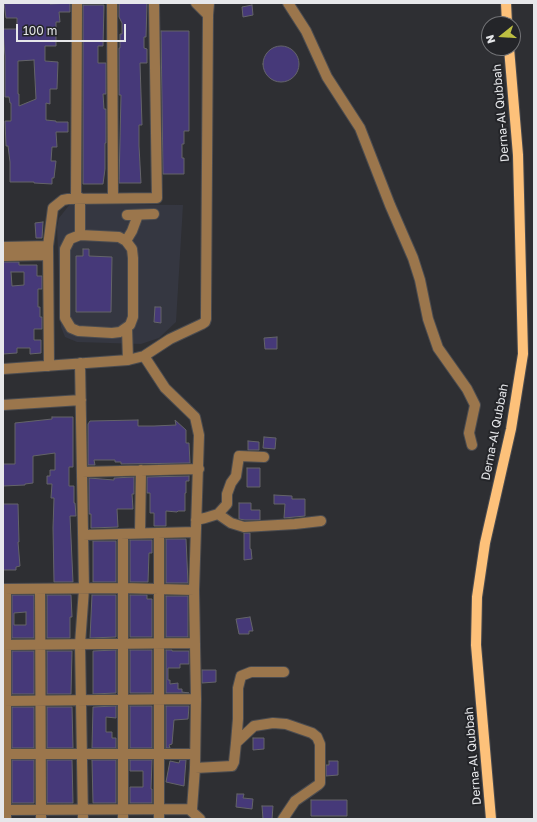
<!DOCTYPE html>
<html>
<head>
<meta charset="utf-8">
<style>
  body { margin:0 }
  #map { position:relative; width:537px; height:822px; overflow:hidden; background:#2e2f33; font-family:"Golos Text",sans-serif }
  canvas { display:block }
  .frame { position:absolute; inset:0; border:4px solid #e6e7ea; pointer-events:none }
  .north { position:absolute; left:481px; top:16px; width:40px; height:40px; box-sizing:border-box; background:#242529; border:1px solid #727376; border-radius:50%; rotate:253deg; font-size:11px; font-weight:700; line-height:16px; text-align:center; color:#e6e7ea }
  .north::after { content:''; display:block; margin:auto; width:14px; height:18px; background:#bebf42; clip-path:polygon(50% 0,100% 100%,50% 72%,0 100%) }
  .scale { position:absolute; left:16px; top:24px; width:110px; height:18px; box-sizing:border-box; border:2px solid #e6e7ea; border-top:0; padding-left:5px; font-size:12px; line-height:14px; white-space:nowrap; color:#e6e7ea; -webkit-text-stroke:3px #242529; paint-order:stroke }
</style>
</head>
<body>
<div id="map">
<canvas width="537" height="822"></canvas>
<div class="frame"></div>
<div class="north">N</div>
<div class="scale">100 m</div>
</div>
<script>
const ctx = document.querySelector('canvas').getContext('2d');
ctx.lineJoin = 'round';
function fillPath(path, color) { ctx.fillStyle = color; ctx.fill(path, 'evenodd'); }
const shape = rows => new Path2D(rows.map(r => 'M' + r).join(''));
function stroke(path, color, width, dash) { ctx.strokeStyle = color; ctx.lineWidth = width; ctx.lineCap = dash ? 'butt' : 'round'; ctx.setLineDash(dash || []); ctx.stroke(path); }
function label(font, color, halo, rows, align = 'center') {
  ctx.font = font + ' "Golos Text",sans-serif'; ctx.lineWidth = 4; ctx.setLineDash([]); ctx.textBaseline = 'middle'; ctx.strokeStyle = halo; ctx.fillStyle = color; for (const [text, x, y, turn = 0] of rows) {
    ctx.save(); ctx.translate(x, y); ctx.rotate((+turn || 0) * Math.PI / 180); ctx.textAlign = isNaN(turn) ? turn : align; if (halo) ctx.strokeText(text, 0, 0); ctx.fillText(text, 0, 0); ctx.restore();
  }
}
const built = shape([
  [70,204,183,205,176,322,159,338,141,344,77,342,65,337,61,327,57,227,59,218]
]);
const building = shape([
  [4,3,50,3,50,4,70,3,70,12,59,12,60,22,56,22,56,46,45,46,45,61,58,62,57,89,50,89,50,104,46,103,46,120,56,121,56,122,68,122,68,132,56,132,57,147,52,147,51,161,56,161,54,178,52,178,52,184,34,183,34,182,10,182,10,162,8,146,6,146,5,121,11,121,11,103,10,103,9,97,5,97,5,56,3,29,17,29,17,18,6,18,4,3],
  [34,60,36,99,19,106,19,94,18,94,18,61,34,60],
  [119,3,147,3,146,37,144,37,144,48,147,49,147,63,140,63,142,125,139,125,139,146,141,183,119,183,121,95,119,95,119,48,120,48,120,34,122,34,122,23,119,17,119,3],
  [83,5,104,5,103,46,98,46,98,63,106,63,106,94,103,94,104,109,106,109,106,143,105,143,105,169,103,184,83,184,83,5],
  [252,5,253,15,243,17,242,7,252,5],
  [161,31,189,31,189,131,184,131,184,144,182,144,182,158,184,158,184,174,163,174,161,31],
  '263 64a18 18 0 1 1 36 0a18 18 0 1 1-36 0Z',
  [43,222,42,238,36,238,35,223,43,222],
  [83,249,89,249,89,256,112,257,111,312,76,312,76,256,83,256,83,249],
  [3,262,19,262,19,265,37,265,37,276,42,276,42,289,38,289,38,307,40,307,40,317,42,317,42,329,34,329,34,340,41,340,41,353,30,354,30,348,17,348,17,353,3,354,3,262],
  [11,272,24,272,24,285,12,286,11,272],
  [155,307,161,307,161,323,154,322,155,307],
  [277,337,277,349,265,349,264,338,277,337],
  [52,417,73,417,73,467,69,467,69,486,74,486,74,503,75,503,76,516,70,516,73,582,54,582,53,528,54,498,51,498,52,484,47,484,47,476,50,476,50,470,55,470,55,453,33,456,33,483,25,484,25,485,3,486,3,464,15,464,15,423,52,419,52,417],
  [138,420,138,426,154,426,176,425,175,420,186,430,186,443,189,443,190,463,121,464,121,462,115,462,115,460,94,460,95,465,88,465,88,424,90,421,138,420],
  [264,437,276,438,275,449,263,448,264,437],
  [248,441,259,442,259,450,248,450,248,441],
  [247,468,260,468,260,487,247,487,247,468],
  [189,476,189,481,186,481,186,493,185,493,185,511,178,511,177,512,166,511,166,526,154,526,154,513,150,513,150,493,147,493,147,477,189,476],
  [134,477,134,494,132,494,133,509,117,509,118,527,91,528,91,514,89,514,89,478,114,480,114,478,134,477],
  [274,495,292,496,292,499,305,499,305,516,284,518,285,504,274,504,274,495],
  [239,503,251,503,251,510,260,510,260,520,245,520,239,519,239,503],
  [3,504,18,504,19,542,18,542,20,566,16,567,16,570,3,570,3,504],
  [244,533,250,533,250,549,251,549,252,559,244,560,244,533],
  [166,539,186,539,188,583,166,583,166,539],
  [130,540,152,540,152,553,149,553,148,582,130,582,130,540],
  [93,541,116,541,116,582,93,582,93,541],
  [12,595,34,595,34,638,12,638,12,595],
  [26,612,26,625,14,625,14,613,26,612],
  [47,595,71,595,72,617,70,617,70,638,47,638,47,595],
  [92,595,116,595,116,637,90,638,92,595],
  [130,595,147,595,147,599,152,599,152,637,130,637,130,595],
  [166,596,188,596,188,637,166,637,166,596],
  [250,617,253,631,249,631,249,634,239,634,236,619,250,617],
  [116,650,116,693,93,694,93,651,116,650],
  [130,650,152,650,152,693,130,693,130,650],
  [166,650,172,650,172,651,189,651,189,664,180,664,180,668,168,668,168,680,170,680,170,684,178,683,178,689,182,689,182,692,189,693,166,693,166,650],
  [12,651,34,651,34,694,12,694,12,651],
  [47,651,72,651,71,694,47,694,47,651],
  [202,670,216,670,216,682,202,683,202,670],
  [116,706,116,718,106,717,106,732,112,732,112,738,116,738,116,748,92,748,93,707,116,706],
  [130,706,152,706,152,748,130,748,130,706],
  [166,706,189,706,188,719,174,720,172,744,169,745,170,748,166,748,166,706],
  [12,707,34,707,34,748,12,748,12,707],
  [47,707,72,707,73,748,47,748,47,707],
  [253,738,264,738,264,749,253,750,253,738],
  [12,760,34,760,34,803,12,803,12,760],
  [47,760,72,760,73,803,47,803,47,760],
  [92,760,116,760,116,803,93,803,92,760],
  [130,760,152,760,151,789,152,789,152,803,130,803,130,787,143,787,143,771,130,771,130,760],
  [180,760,186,760,184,786,166,782,170,761,179,763,180,760],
  [329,761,338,761,338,775,326,776,326,765,329,765,329,761],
  [237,794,244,794,243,798,253,799,252,809,236,807,237,794],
  [311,800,347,800,347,816,311,816,311,800],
  [262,806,273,806,272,819,263,819,262,806]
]);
const minor = shape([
  [112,3,113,198],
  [196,3,208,15],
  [288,3,306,31,327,77,360,128,390,205,413,258,420,280,428,319,438,348,467,389,475,405,469,433,472,445],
  [76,198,77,3],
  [80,198,80,235],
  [127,215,154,214],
  [80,235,119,237,126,241,132,249,133,258,133,317,130,325,120,332,112,333,78,331,71,328,65,318,65,249,70,239,80,235],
  [126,241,132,231,138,215],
  [3,247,48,246],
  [3,256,48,255],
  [127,328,128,360],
  [80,363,84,589,80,644,83,819],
  [49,366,48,246,53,208,63,200,68,199,157,198,154,3],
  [3,369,128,360,144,356,170,339,202,324,205,322,206,319,206,312,208,15,209,3],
  [3,405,81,400],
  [82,472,199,469],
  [218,514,231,523,244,527,295,524,321,521],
  [196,520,205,518,218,514,227,504,227,494,231,483,236,476,239,456,264,457],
  [140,533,141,470],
  [159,533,159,819],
  [123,534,123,819],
  [83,535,195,532],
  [3,589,123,588,194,590],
  [6,589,6,819],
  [40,589,41,819],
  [3,645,195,643],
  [3,701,196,699],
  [236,743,238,719,238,688,241,676,251,672,284,672],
  [3,754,194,754],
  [195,768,232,766,234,762,236,743,254,726,273,723,286,724,312,733,317,737,320,744,320,783,318,785,295,801,283,819],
  [189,809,200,819],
  [3,810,192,809,195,768,196,699,194,590,199,435,195,417,165,388,144,356]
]);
const major = shape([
  [506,3,507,24],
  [491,819,476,645,477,597,485,543,511,429,523,354,518,155,509,48]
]);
const streetNames = [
  ["Derna-Al Qubbah",501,113,-95],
  ["Derna-Al Qubbah",495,432,-79],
  ["Derna-Al Qubbah",473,756,-95]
];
fillPath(built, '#353741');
fillPath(building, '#463979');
stroke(building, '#646469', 1);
stroke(minor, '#4b4c50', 12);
stroke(major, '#4b4c50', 12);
stroke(minor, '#9b764c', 10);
stroke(major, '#fdc17a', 10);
label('12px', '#e6e7ea', '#242529', streetNames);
</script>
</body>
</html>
